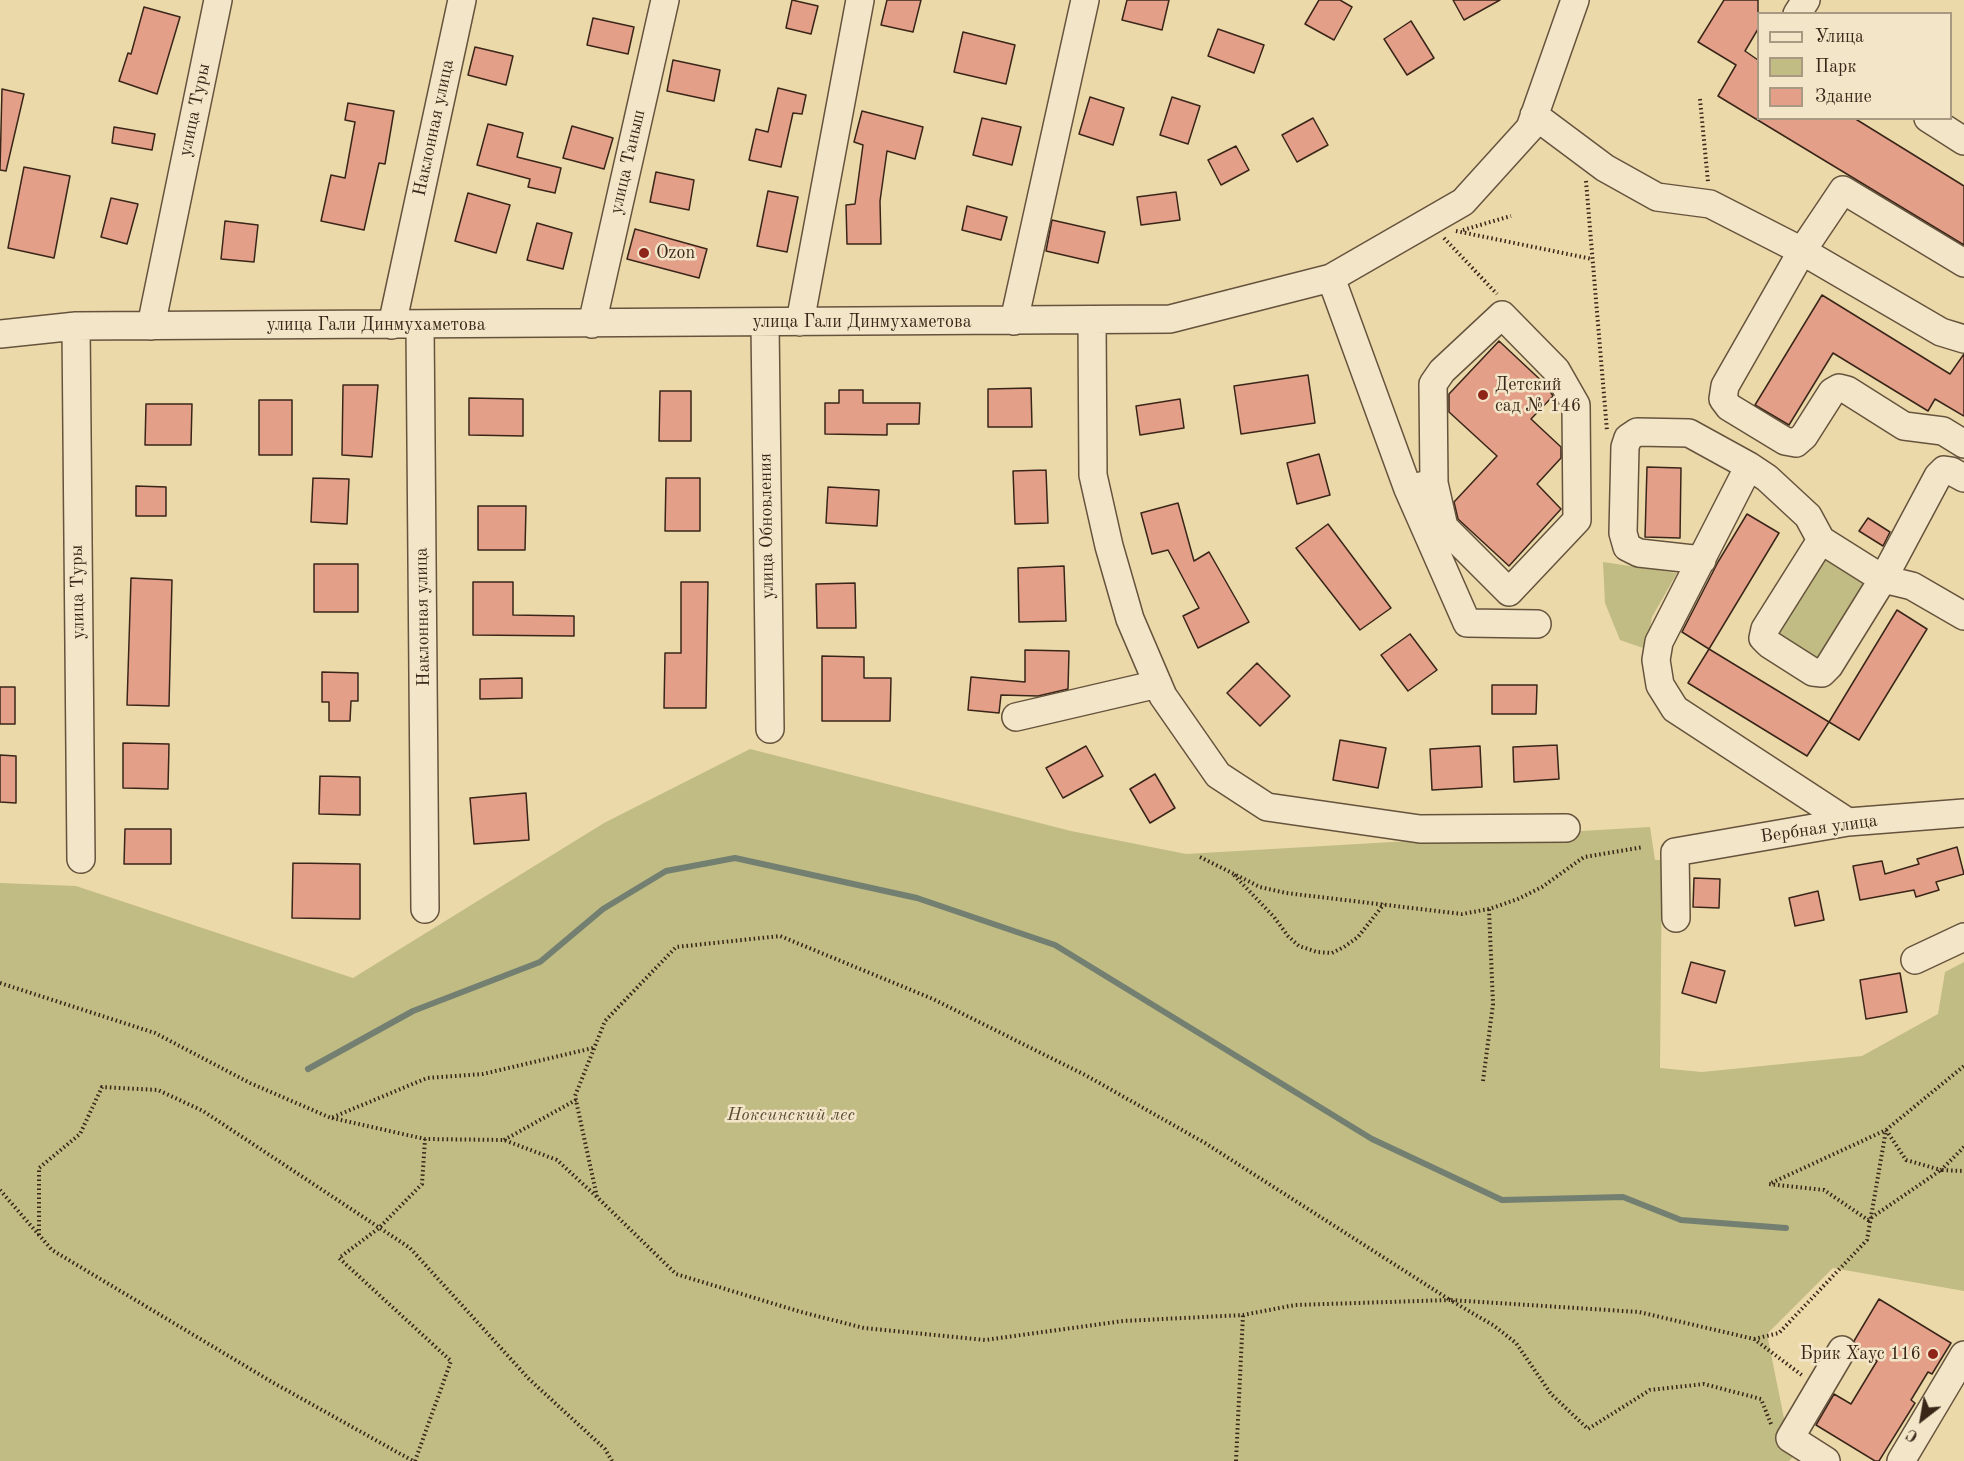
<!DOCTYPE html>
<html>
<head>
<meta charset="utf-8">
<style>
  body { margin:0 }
  #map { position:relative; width:1964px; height:1461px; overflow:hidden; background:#ecd9aa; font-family:"Old Standard TT",serif }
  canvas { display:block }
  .legend { position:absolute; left:1757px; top:12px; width:195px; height:108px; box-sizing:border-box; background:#f3e6c8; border:2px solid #a99982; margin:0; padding:8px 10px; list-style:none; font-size:18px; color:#392619 }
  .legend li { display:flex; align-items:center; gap:12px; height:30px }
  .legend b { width:30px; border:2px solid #a99982 }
  .north { position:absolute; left:1892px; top:1389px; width:60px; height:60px; -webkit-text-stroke:4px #f3e6c8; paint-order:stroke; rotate:211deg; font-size:16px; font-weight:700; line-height:24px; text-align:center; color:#392619 }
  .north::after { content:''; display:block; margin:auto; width:21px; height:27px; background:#392619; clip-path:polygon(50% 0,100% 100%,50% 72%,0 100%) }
</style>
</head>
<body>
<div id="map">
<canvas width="1964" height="1461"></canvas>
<ul class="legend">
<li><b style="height:8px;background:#f3e6c8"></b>Улица</li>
<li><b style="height:16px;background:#c0bc83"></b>Парк</li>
<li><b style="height:16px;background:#e39f88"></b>Здание</li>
</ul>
<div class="north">С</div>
</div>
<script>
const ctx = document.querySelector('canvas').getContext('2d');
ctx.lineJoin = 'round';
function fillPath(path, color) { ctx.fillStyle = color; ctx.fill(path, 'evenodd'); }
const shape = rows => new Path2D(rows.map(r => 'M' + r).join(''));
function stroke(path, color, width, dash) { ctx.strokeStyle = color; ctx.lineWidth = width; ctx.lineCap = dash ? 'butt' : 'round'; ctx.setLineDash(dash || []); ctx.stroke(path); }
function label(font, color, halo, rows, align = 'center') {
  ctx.font = font + ' "Old Standard TT",serif'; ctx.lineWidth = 5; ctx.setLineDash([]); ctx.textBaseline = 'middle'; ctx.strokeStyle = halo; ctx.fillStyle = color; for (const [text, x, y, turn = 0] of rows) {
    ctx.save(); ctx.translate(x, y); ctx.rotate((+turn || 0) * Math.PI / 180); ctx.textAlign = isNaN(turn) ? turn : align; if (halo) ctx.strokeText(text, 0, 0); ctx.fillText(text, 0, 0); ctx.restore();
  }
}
const green = shape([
  [1817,555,1869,585,1820,665,1769,634],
  [1603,562,1677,573,1652,617,1646,649,1620,640,1605,603],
  [750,749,1071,831,1186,854,1650,827,1655,860,1662,860,1660,1068,1702,1072,1862,1056,1938,1014,1945,972,1964,962,1964,1291,1833,1268,1767,1334,1792,1458,1789,1461,0,1461,0,883,76,886,353,978,604,823]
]);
const stream = shape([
  [308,1069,413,1011,540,962,603,909,666,871,735,858,917,898,1055,945,1372,1139,1502,1200,1623,1197,1681,1220,1786,1228]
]);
const building = shape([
  [792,0,818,6,811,34,786,28,792,0],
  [887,0,921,0,913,32,881,25,887,0],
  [1127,0,1169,0,1162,30,1122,20,1127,0],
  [1319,0,1340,0,1352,7,1334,40,1305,24,1319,0],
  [1453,0,1500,0,1464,20,1453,0],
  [1724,0,1758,0,1758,29,1745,51,1758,60,1758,118,1854,118,1964,186,1964,245,1718,96,1736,65,1698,42,1724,0],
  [144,7,180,17,157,94,119,81,128,53,131,54,144,7],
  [593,18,634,27,628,54,587,45,593,18],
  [1411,21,1434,58,1407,75,1384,39,1411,21],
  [1218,29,1264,45,1254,73,1208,56,1218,29],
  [963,32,1015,45,1006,84,954,72,963,32],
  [475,47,513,56,506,85,468,75,475,47],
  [673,60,720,70,714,101,667,91,673,60],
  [778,88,806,95,802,114,793,113,781,167,749,160,756,129,768,132,778,88],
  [2,89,24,94,6,171,0,170,2,89],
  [1090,97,1124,108,1113,145,1079,134,1090,97],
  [1172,97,1200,106,1188,144,1160,135,1172,97],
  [348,103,394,111,385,164,379,163,364,230,321,221,331,175,345,178,355,122,345,120,348,103],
  [862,111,923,127,915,159,887,151,880,201,881,244,847,244,846,205,855,204,863,145,854,142,862,111],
  [982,118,1021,127,1012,165,973,155,982,118],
  [1313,118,1328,145,1297,162,1282,135,1313,118],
  [488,124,523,133,517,157,561,168,555,193,528,187,530,179,477,165,488,124],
  [572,126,613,138,604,169,563,158,572,126],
  [114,127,155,134,152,150,112,143,114,127],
  [1236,146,1249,170,1221,185,1208,160,1236,146],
  [24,167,70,176,54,258,8,248,24,167],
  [656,172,694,180,689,210,650,202,656,172],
  [768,191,798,197,787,252,757,246,768,191],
  [1176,192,1180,220,1141,225,1137,197,1176,192],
  [468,193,510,205,496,253,455,241,468,193],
  [111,198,138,204,127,244,101,237,111,198],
  [967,206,1007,217,1001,240,962,230,967,206],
  [1052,220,1105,232,1098,263,1046,251,1052,220],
  [225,221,258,225,254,262,221,259,225,221],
  [537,223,572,233,563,269,527,260,537,223],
  [635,229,707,249,699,278,627,259,635,229],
  [1822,295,1950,374,1964,354,1964,416,1935,399,1928,411,1833,353,1789,425,1755,405,1822,295],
  [1499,341,1547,386,1553,396,1531,419,1561,447,1561,458,1537,484,1561,509,1509,566,1458,519,1454,502,1497,456,1449,412,1449,394,1499,341],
  [1308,375,1315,423,1241,434,1234,386,1308,375],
  [343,385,378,385,372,457,342,455,343,385],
  [1031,388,1032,427,988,427,988,389,1031,388],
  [839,390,863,390,863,403,920,403,919,424,887,424,887,435,825,434,825,403,839,403,839,390],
  [660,391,691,391,691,441,659,441,660,391],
  [469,398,523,399,523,436,469,435,469,398],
  [1180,399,1184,428,1140,435,1136,406,1180,399],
  [259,400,292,400,292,455,259,455,259,400],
  [146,404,192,404,191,445,145,445,146,404],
  [1319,454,1330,495,1297,504,1287,463,1319,454],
  [1647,467,1681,468,1680,538,1645,537,1647,467],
  [1046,470,1048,523,1015,524,1013,471,1046,470],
  [313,478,349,479,347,524,311,522,313,478],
  [666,478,700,478,700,531,665,531,666,478],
  [136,486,166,487,166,516,136,516,136,486],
  [828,487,879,490,877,526,826,523,828,487],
  [1178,503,1194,561,1209,552,1249,622,1198,648,1183,616,1199,608,1168,550,1152,554,1141,513,1178,503],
  [478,506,526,506,525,550,478,550,478,506],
  [1747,514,1779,533,1709,649,1682,632,1718,562,1747,514],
  [1868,518,1890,532,1883,546,1859,531,1868,518],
  [1328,524,1391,608,1360,630,1296,548,1328,524],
  [314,564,358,564,358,612,314,612,314,564],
  [1064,566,1066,621,1019,622,1018,568,1064,566],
  [131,578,172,580,169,706,127,705,131,578],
  [473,582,513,582,513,615,574,616,574,636,473,635,473,582],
  [681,582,708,582,706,708,664,708,665,653,681,653,681,582],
  [855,583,856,628,817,628,816,584,855,583],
  [1897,610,1927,629,1859,740,1829,722,1897,610],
  [1410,634,1437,670,1408,691,1381,655,1410,634],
  [1709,649,1829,722,1807,756,1688,683,1709,649],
  [1025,650,1069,651,1068,689,1038,696,1001,695,999,713,968,710,971,677,1025,682,1025,650],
  [822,656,864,657,864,678,891,678,890,721,822,721,822,656],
  [1257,663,1290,696,1260,726,1227,693,1257,663],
  [322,672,358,673,358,701,351,701,350,721,329,721,329,702,322,702,322,672],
  [522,678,522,698,480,699,480,679,522,678],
  [1492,685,1537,685,1536,714,1492,714,1492,685],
  [0,687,15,687,15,724,0,724,0,687],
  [1340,740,1386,748,1378,788,1333,780,1340,740],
  [123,743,169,744,168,789,123,788,123,743],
  [1557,745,1559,779,1514,782,1513,747,1557,745],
  [1086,746,1103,776,1063,798,1046,768,1086,746],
  [1480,746,1482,787,1432,790,1430,749,1480,746],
  [0,755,16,756,16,803,0,802,0,755],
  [1155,774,1175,808,1150,823,1130,789,1155,774],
  [320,776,360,777,360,815,319,814,320,776],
  [526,793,529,840,474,844,470,798,526,793],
  [125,829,171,829,171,864,124,864,125,829],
  [1957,847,1964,874,1936,882,1939,890,1916,897,1914,890,1860,900,1853,866,1882,861,1885,874,1919,864,1917,859,1957,847],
  [293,863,360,864,360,919,292,918,293,863],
  [1694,878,1720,879,1719,908,1693,907,1694,878],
  [1818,891,1824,920,1795,926,1789,898,1818,891],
  [1691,962,1725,971,1716,1003,1682,993,1691,962],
  [1900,973,1907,1012,1866,1019,1860,980,1900,973],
  [1879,1299,1951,1343,1932,1374,1928,1372,1911,1400,1915,1403,1879,1461,1875,1461,1816,1425,1834,1394,1851,1404,1877,1361,1858,1349,1854,1341,1879,1299]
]);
const path = shape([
  [1700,99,1708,182],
  [1586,181,1607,431],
  [1463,230,1511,216],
  [1456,231,1592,259],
  [1444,238,1497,294],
  [1200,857,1260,887,1286,893,1462,914,1489,909,1518,899,1542,887,1584,857,1643,847],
  [1234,875,1274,917,1288,936,1299,946,1317,952,1332,953,1344,947,1358,937,1384,904],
  [0,983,155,1033,250,1083,331,1118,427,1078,483,1074,593,1048],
  [1483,1081,1493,1004,1489,909],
  [332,1118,425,1139,504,1140,557,1160,597,1197],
  [504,1140,576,1100],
  [1964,1147,1941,1170,1906,1160,1886,1130,1769,1184,1824,1190,1868,1220,1941,1170,1964,1171],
  [0,1190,52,1250,272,1382,413,1461],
  [39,1235,39,1168,80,1134,102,1087,158,1090,203,1111,410,1248,529,1379,605,1449,612,1461],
  [1754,1339,1779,1333,1867,1240,1886,1130,1964,1066],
  [1771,1424,1761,1399,1704,1384,1650,1390,1588,1429,1551,1394,1516,1343,1493,1325,1450,1300,1295,1305,1243,1315,1123,1321,985,1340,864,1328,801,1312,676,1274,597,1197,575,1096,605,1021,676,947,780,936,933,999,1087,1076,1205,1143,1450,1300,1639,1312,1754,1339,1803,1376],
  [415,1461,451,1361,339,1258,379,1228,422,1184,425,1139],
  [1236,1461,1243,1315]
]);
const minor = shape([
  [1797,14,1806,0],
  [1534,115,1605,168,1657,197,1710,204,1802,251,1941,332,1964,339],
  [1928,118,1964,141],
  [1964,263,1843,190,1802,251,1725,386,1723,399,1729,407,1785,441,1796,443,1804,436,1832,392,1839,388,1847,390,1904,426,1943,431,1964,444],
  [1331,278,1408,489,1467,623,1537,624],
  [1092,320,1093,475,1109,546,1130,619,1163,696,1218,775,1267,807,1420,829,1566,828],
  [1014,321,1085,0],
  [800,322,860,0],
  [765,323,770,729],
  [592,324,665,0],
  [392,325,462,0],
  [420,325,425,909],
  [76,326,81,859],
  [151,326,218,0],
  [0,334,76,326,1170,319,1331,278,1463,202,1530,128,1575,0],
  [1408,489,1434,483,1433,384,1442,371,1502,315,1556,370,1576,405,1577,520,1509,592,1444,527,1434,483],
  [1821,540,1765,629,1763,638,1769,644,1813,672,1822,673,1829,666,1883,579,1912,586,1964,616],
  [1702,560,1639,553,1627,547,1623,533,1625,447,1628,438,1637,432,1689,433,1749,466],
  [1016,717,1158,684],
  [1848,822,1675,709,1660,685,1656,660,1659,642,1749,466,1767,478,1808,516,1821,540,1883,579,1938,476,1944,470,1951,471,1964,478],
  [1676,918,1675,852,1848,822,1964,813],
  [1915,960,1964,937],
  [1826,1461,1790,1438,1842,1350],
  [1901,1461,1964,1355]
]);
const markers = [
  [644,253,6,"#8f2418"],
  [1483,395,6,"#8f2418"],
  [1933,1354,6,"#8f2418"]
];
const streetNames = [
  ["улица Туры",195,110,-78],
  ["Наклонная улица",434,128,-78],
  ["улица Таныш",628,162,-77],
  ["улица Гали Динмухаметова",862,322],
  ["улица Гали Динмухаметова",376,325],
  ["улица Обновления",767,526,-91],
  ["улица Туры",78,592,-91],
  ["Наклонная улица",423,617,-91],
  ["Вербная улица",1819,829,-8]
];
const poiNames = [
  ["Ozon",656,253],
  ["Детский",1495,385],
  ["сад № 146",1495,406],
  ["Брик Хаус 116",1921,1354,"right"]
];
const parkNames = [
  ["Ноксинский лес",791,1115]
];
fillPath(green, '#c0bc83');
stroke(stream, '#737f71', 6);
fillPath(building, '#e39f88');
stroke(building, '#392619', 1.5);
stroke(minor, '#66533d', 30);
stroke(path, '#392619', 4, [1.5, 3]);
stroke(minor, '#f3e6c8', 27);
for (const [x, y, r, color] of markers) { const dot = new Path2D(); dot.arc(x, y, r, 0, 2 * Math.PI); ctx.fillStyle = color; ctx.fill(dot); stroke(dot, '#f3e6c8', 2); }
label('18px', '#392619', '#f3e6c8', streetNames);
label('18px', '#392619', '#f3e6c8', poiNames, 'left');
label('italic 18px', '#5b4c34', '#f3e6c8', parkNames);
</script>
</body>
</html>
